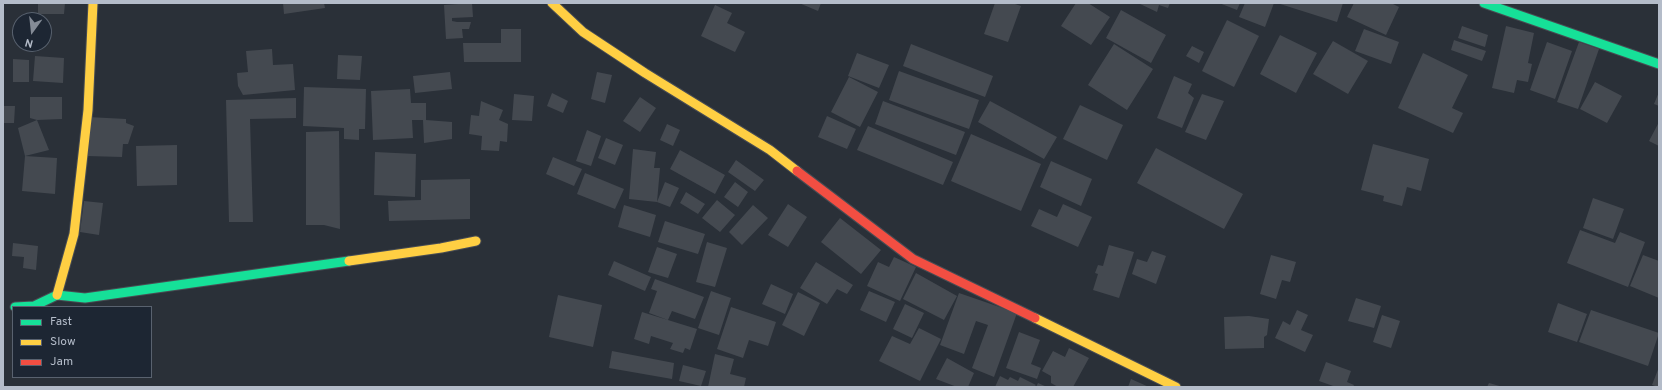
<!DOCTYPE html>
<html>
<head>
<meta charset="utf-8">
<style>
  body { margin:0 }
  #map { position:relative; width:1662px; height:390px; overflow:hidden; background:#2a3038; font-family:Overpass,sans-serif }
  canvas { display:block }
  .frame { position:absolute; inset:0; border:4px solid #b4bcc9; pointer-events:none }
  .legend { position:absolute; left:12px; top:306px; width:140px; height:72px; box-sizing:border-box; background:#1d2633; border:1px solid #59626f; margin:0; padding:5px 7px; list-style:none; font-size:12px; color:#b4bcc9 }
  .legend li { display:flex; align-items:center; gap:8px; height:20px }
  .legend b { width:20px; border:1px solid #59626f }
  .north { position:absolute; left:12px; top:12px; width:40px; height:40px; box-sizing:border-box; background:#1d2633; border:1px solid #59626f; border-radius:50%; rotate:195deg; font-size:11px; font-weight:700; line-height:16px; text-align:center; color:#b4bcc9 }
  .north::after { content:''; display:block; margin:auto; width:14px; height:18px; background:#848b96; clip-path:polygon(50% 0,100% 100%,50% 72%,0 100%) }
</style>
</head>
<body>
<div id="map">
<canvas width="1662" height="390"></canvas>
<div class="frame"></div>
<ul class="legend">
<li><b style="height:5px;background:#16e098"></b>Fast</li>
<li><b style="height:5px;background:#ffcf43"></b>Slow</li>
<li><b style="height:5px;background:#f24e42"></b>Jam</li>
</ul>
<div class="north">N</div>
</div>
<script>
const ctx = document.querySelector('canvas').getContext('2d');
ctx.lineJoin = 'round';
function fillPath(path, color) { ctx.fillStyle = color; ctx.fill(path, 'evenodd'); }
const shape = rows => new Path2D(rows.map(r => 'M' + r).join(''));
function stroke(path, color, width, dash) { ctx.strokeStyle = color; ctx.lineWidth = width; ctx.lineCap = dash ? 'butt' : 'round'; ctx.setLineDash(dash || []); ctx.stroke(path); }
const building = shape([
  [38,3,65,3,64,14,38,14],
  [283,3,324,3,325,8,284,14],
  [472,3,473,17,452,18,452,21,457,22,471,22,469,29,462,29,463,38,446,39,444,5],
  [799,3,821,3,818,11],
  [995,3,1012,3,1021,6,1008,42,984,34],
  [1076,3,1088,3,1110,17,1091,45,1061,26],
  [1138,3,1170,3,1168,8,1159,5,1157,12],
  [1219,3,1240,3,1237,10],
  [1245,3,1274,3,1265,27,1239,17],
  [1277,3,1343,3,1337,22],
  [1354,3,1391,3,1399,7,1386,35,1347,17],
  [715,5,732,13,727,23,745,32,735,52,701,36],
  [1121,10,1166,35,1151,63,1106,38],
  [1227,20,1259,36,1234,87,1202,71],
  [1462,26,1488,35,1485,47,1458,38],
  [1506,26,1534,33,1528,63,1532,64,1528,82,1517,80,1514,93,1492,88],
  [501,29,521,29,521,62,464,62,463,43,501,43],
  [1364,29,1399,42,1391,64,1355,51],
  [1280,35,1317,53,1296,93,1260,74],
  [1454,40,1486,51,1482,61,1451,50],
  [1333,41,1368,61,1348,94,1313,74],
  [1547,42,1572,51,1555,99,1530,90],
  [1579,42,1599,49,1578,109,1557,102],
  [911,44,993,76,985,97,903,66],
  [1114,44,1153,69,1127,110,1088,85],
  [1192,46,1204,52,1199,63,1186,56],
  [272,49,273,65,293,64,295,90,243,95,238,86,237,73,248,72,246,51],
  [857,53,889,65,879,88,848,76],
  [1423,53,1468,75,1452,108,1463,113,1453,133,1398,108],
  [338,55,362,56,360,80,337,79],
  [35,56,64,58,63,83,33,81],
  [13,59,29,60,29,82,13,82],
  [899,71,979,100,969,129,889,100],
  [450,72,452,89,415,93,413,76],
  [597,72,612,75,605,103,591,99],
  [1174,76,1192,84,1188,93,1194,98,1182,128,1157,118],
  [849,77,878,92,860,127,831,112],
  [1595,82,1622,96,1607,123,1580,109],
  [304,87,366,89,365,129,359,129,359,140,344,139,344,128,303,126],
  [410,89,411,103,426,103,426,120,452,122,452,139,424,143,423,120,412,120,413,138,373,140,371,91],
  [1659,92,1659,106,1654,104],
  [552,93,568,101,563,113,547,106],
  [514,94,534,96,532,121,512,120],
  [1202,94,1224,101,1206,140,1185,132],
  [30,97,62,97,62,119,37,120,30,118],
  [640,97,656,108,640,132,623,121],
  [296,98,296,118,250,119,253,222,229,222,226,100],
  [481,101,503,110,499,120,508,124,507,142,500,141,499,151,481,150,482,136,469,134,471,115,479,116],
  [883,101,965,132,956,155,875,124],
  [990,101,1057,137,1044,159,978,122],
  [1080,105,1123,125,1107,160,1063,139],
  [3,106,15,106,14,123,3,123],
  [827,116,856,129,847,149,818,137],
  [88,117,126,119,126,123,134,126,128,144,123,144,122,157,87,156],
  [37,120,49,150,25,156,18,128],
  [1659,122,1659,146,1649,141],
  [667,124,680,130,673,146,660,140],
  [868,126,953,162,943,185,857,150],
  [587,130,601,136,591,166,576,161],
  [339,131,340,229,324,225,306,225,306,132],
  [971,134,1041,164,1021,211,951,181],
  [606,138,623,145,615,165,598,158],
  [1373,144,1429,159,1421,191,1407,187,1402,206,1383,201,1384,196,1361,190],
  [177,145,177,185,137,186,136,146],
  [1156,148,1243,194,1224,229,1137,183],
  [633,149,656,152,654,168,660,168,657,202,629,199],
  [680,150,725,175,715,194,670,169],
  [375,152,416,154,415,197,374,195],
  [25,156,57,158,55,194,22,191],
  [553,157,582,169,574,186,546,174],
  [736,160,764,180,755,191,728,172],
  [1051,161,1092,179,1081,206,1040,187],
  [585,173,624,189,615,209,577,194],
  [470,179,470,219,389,221,388,201,421,200,421,180],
  [665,182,679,188,670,207,657,202],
  [735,182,748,192,738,207,724,197],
  [686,192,705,204,698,214,680,203],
  [1593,198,1624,209,1613,239,1583,228],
  [717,200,735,215,720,232,702,218],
  [84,201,103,203,99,235,80,232],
  [788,204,807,217,788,247,768,235],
  [1063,204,1092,217,1078,247,1031,226,1039,209,1057,217],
  [624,205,656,215,650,237,618,227],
  [753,205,768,218,742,245,729,232],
  [840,218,881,250,861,274,821,242],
  [665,221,705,234,698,254,658,242],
  [1580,230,1615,243,1620,232,1645,242,1628,287,1567,263],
  [707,242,727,248,715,287,696,282],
  [13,243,38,246,36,270,23,268,24,257,12,256],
  [1109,245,1134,252,1119,298,1093,290,1098,274,1095,273,1098,265,1103,266],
  [657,247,677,254,668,278,648,272],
  [1152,251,1166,256,1156,284,1132,274,1137,259,1147,262],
  [1271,255,1296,262,1290,282,1282,280,1276,299,1260,294],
  [1643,255,1659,261,1659,298,1630,286],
  [894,257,916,267,900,301,867,286,878,262,889,267],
  [614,261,651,277,645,291,608,275],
  [816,262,853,285,847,294,837,289,827,304,800,288],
  [916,273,957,296,944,320,903,299],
  [655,279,704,297,695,319,672,311,668,320,649,313,657,291,651,289],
  [771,284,793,294,785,314,762,304],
  [711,291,731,298,719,335,698,328],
  [869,291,895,302,886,322,860,310],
  [798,292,820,303,804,336,782,325],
  [959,293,1017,313,994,377,972,368,988,325,976,321,964,354,940,345],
  [558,295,602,305,593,347,549,337],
  [1356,298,1381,306,1374,328,1348,321],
  [1558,303,1587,314,1577,342,1548,332],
  [905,304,924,313,912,338,893,329],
  [731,307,776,322,768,346,749,340,743,358,717,349],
  [1297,310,1308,315,1301,330,1313,335,1305,352,1275,338,1283,321,1290,325],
  [1591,310,1659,333,1648,366,1579,342],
  [642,312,697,329,690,350,685,348,683,353,670,349,673,343,651,336,649,344,634,339],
  [1382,315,1400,321,1391,348,1373,342],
  [1249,316,1269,319,1267,335,1264,337,1264,348,1225,349,1224,317],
  [919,328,941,339,920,381,879,361,892,336,910,344],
  [1019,332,1040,340,1031,364,1041,368,1037,379,1006,368],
  [1069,348,1089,358,1073,387,1058,387,1051,383,1051,376,1042,371,1053,351,1065,357],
  [612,351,674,363,672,379,609,368],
  [715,354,734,359,730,374,746,378,744,387,708,387],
  [947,358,974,373,968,387,957,387,936,379],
  [1326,362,1351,371,1347,382,1354,385,1353,387,1336,387,1319,381],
  [683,365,706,371,701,386,679,381],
  [1659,367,1659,387,1658,387,1652,385],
  [1000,376,1008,380,1010,377,1018,381,1020,377,1036,385,1034,387,995,387],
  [1131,379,1149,387,1128,387],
  [1038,383,1047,387,1036,387],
  [1489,383,1503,387,1487,387]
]);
const fast = shape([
  [1484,3,1659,64],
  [15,307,34,306,57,295,85,298,349,261]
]);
const slow = shape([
  [552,3,583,32,645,73,770,150,797,171],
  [349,261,441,248,476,241],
  [57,295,74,234,88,110,93,3],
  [1035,318,1176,387]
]);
const jam = shape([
  [797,171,913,259,1035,318]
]);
fillPath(building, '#444950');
stroke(fast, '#484c53', 11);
stroke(slow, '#484c53', 11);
stroke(jam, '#484c53', 11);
stroke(fast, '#16e098', 9);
stroke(slow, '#ffcf43', 9);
stroke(jam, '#f24e42', 9);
</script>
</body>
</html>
